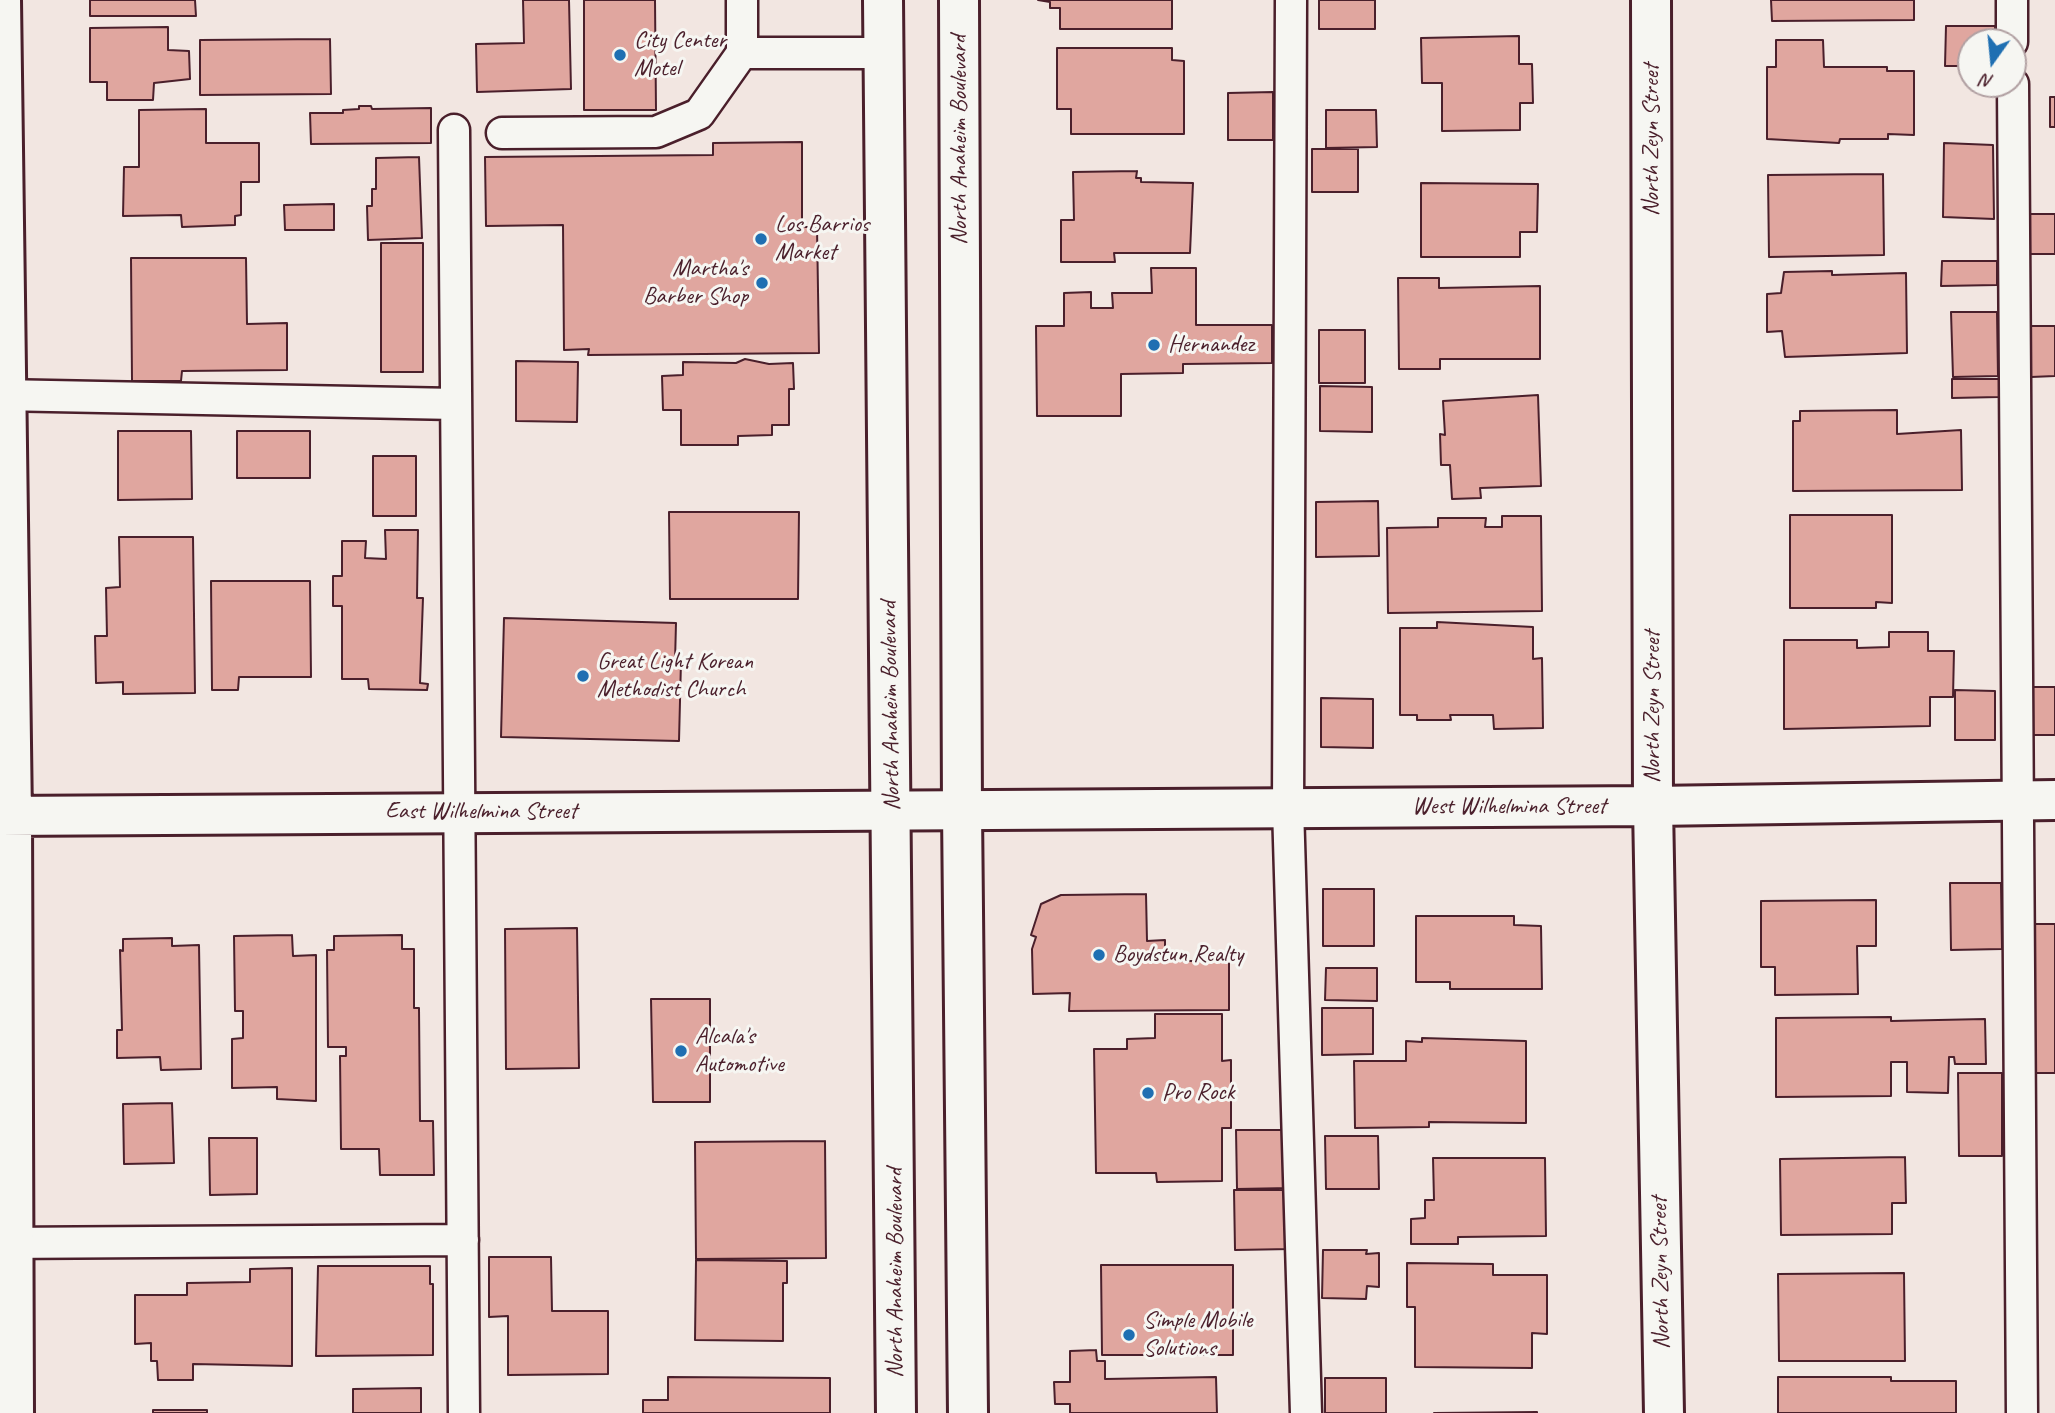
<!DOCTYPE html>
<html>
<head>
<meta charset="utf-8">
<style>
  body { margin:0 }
  #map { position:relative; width:2055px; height:1413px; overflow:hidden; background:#f2e6e1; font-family:Caveat,sans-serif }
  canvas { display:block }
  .north { position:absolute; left:1957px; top:28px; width:70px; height:70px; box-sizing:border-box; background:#f6f6f2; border:2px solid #b1a0a2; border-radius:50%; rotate:195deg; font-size:19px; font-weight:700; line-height:28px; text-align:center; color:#4a1f2b }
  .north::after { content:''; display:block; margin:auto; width:24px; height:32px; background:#1f6fb2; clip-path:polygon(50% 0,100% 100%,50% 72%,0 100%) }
</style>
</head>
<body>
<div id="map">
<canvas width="2055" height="1413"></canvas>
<div class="north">N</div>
</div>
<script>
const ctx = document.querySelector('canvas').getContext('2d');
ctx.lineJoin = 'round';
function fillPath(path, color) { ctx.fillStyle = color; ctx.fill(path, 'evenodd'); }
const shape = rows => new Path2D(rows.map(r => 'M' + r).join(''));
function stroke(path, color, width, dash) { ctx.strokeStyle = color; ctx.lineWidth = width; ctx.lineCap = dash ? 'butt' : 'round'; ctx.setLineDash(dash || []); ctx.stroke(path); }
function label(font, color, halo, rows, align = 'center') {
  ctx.font = font + ' Caveat,sans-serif'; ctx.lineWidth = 6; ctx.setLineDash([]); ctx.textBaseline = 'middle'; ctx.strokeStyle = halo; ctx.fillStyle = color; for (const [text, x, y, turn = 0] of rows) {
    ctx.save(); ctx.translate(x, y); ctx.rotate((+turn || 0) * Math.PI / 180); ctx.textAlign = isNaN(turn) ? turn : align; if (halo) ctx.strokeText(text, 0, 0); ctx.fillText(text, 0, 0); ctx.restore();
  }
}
const building = shape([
  [90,0,195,0,196,16,90,16,90,0],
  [523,0,569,0,571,89,477,92,476,44,524,43,523,0],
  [584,0,655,0,656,110,584,110,584,0],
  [1038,0,1172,0,1172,29,1060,29,1060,8,1050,8,1050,2,1038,0],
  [1319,0,1375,0,1375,29,1319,29,1319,0],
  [1771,0,1914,0,1914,20,1772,21,1771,0],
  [1946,26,1995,26,1995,42,1971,42,1971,66,1945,66,1946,26],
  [168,27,168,50,189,51,190,79,154,83,153,100,107,100,107,82,90,82,90,28,168,27],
  [1519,36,1519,64,1532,64,1533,103,1520,103,1520,130,1442,131,1442,83,1422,83,1421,38,1519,36],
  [330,39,331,94,200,95,200,40,330,39],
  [1776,40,1823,40,1824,67,1887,67,1887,71,1914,71,1914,135,1888,134,1888,139,1840,139,1839,143,1767,139,1767,67,1776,67,1776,40],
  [1057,48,1172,48,1172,60,1184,61,1184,134,1071,134,1071,109,1057,109,1057,48],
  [1273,92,1273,140,1228,140,1228,93,1273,92],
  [2050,97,2055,97,2055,127,2050,127,2050,97],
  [359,106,371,106,372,109,431,108,431,143,311,144,310,113,343,113,343,110,359,109,359,106],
  [206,109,206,143,259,143,259,182,241,182,241,215,235,216,235,225,182,227,181,215,123,216,124,167,139,167,139,110,206,109],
  [1326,110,1376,110,1377,147,1326,148,1326,110],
  [802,142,802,227,817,227,819,353,588,355,589,349,564,350,563,225,486,226,485,157,713,155,713,143,802,142],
  [1944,143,1993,145,1994,219,1943,217,1944,143],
  [1312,149,1358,149,1358,192,1312,192,1312,149],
  [419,157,422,238,368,240,367,206,372,206,372,189,376,189,376,158,419,157],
  [1137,171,1136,178,1141,178,1141,182,1193,183,1190,253,1114,253,1115,262,1061,262,1061,220,1074,220,1073,172,1137,171],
  [1883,174,1884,255,1769,257,1768,175,1883,174],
  [1421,183,1538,184,1537,232,1520,232,1520,257,1421,257,1421,183],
  [334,204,334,230,285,230,284,205,334,204],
  [2027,214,2055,214,2055,254,2027,254,2027,214],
  [381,243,423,243,423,372,381,372,381,243],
  [131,258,246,258,247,324,287,323,287,370,182,371,181,381,132,381,131,258],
  [1942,261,1997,261,1997,285,1941,286,1942,261],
  [1151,268,1196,268,1196,325,1272,325,1272,363,1183,364,1183,373,1121,374,1121,416,1037,416,1036,326,1064,326,1064,293,1091,292,1091,308,1113,308,1112,293,1152,293,1151,268],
  [1832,271,1832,275,1906,273,1907,353,1785,357,1782,331,1767,332,1767,294,1781,293,1784,272,1832,271],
  [1398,278,1439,278,1439,288,1540,286,1540,359,1440,359,1440,369,1399,369,1398,278],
  [1951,312,1997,312,1998,376,1953,377,1951,312],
  [2031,326,2055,326,2055,376,2031,377,2031,326],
  [1319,330,1365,330,1365,383,1319,383,1319,330],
  [745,359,769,364,793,363,794,389,789,389,789,425,772,425,772,435,738,436,738,445,681,445,681,410,663,410,662,376,683,375,683,362,736,363,745,359],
  [516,361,578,362,577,422,516,421,516,361],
  [1952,379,1999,379,1999,397,1952,398,1952,379],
  [1320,386,1372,387,1372,432,1320,431,1320,386],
  [1538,395,1541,486,1480,488,1481,498,1452,499,1450,465,1441,465,1440,434,1445,435,1443,401,1538,395],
  [1897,410,1897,434,1961,430,1962,490,1793,491,1793,421,1800,421,1800,411,1897,410],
  [118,431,191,431,192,499,118,500,118,431],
  [237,431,310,431,310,478,237,478,237,431],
  [373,456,416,456,416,516,373,516,373,456],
  [1378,501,1379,556,1316,557,1316,502,1378,501],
  [669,512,799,512,798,599,670,599,669,512],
  [1790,515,1892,515,1892,603,1876,602,1876,608,1790,608,1790,515],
  [1502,516,1541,516,1542,611,1388,613,1387,528,1438,527,1438,518,1486,518,1485,527,1502,527,1502,516],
  [385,530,418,530,417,598,423,598,420,683,428,684,427,690,369,689,368,679,342,679,342,606,333,606,333,576,342,576,342,541,366,541,365,558,386,559,385,530],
  [119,537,193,537,195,693,123,694,123,682,96,683,95,636,107,636,106,588,120,587,119,537],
  [211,581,310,581,311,677,239,677,238,690,212,690,211,581],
  [504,618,676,623,675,662,681,661,679,741,501,737,504,618],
  [1437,622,1533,627,1533,659,1542,658,1543,728,1494,729,1493,715,1450,715,1451,720,1417,720,1417,715,1400,715,1400,628,1437,628,1437,622],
  [1889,632,1928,632,1928,651,1954,651,1953,697,1930,697,1930,726,1784,729,1784,640,1857,640,1857,648,1889,647,1889,632],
  [2025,687,2055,687,2055,735,2025,735,2025,687],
  [1955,690,1995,691,1995,740,1955,740,1955,690],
  [1321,698,1373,699,1373,748,1321,747,1321,698],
  [1950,883,2001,883,2002,949,1951,950,1950,883],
  [1323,889,1374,889,1374,946,1323,946,1323,889],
  [1146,894,1147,941,1165,940,1165,961,1229,961,1229,1010,1069,1011,1070,993,1033,994,1032,949,1036,937,1031,935,1041,904,1061,895,1146,894],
  [1876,900,1876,946,1857,946,1858,994,1775,995,1775,967,1761,967,1761,901,1876,900],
  [1416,916,1514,916,1514,925,1541,926,1542,989,1450,989,1450,982,1416,982,1416,916],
  [2030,924,2055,924,2055,1073,2034,1073,2030,924],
  [577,928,579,1068,506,1069,505,929,577,928],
  [292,935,293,956,316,955,316,1101,277,1099,277,1087,232,1088,232,1039,243,1038,243,1011,235,1011,234,936,292,935],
  [402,935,402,949,414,949,414,1008,419,1008,420,1121,433,1121,434,1175,380,1175,379,1149,341,1149,340,1056,346,1056,346,1047,328,1047,327,950,334,950,334,936,402,935],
  [172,938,172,946,199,945,201,1069,161,1070,160,1057,117,1058,117,1030,122,1030,120,950,123,951,123,939,172,938],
  [1326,968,1377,968,1377,1001,1325,1000,1326,968],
  [651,999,710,999,710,1102,653,1102,651,999],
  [1322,1008,1373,1008,1373,1054,1322,1055,1322,1008],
  [1155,1014,1222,1014,1222,1061,1231,1060,1231,1128,1222,1128,1222,1181,1157,1182,1156,1173,1096,1173,1094,1049,1127,1049,1127,1039,1155,1038,1155,1014],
  [1891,1017,1891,1021,1985,1019,1986,1064,1955,1064,1954,1057,1949,1057,1948,1093,1907,1092,1907,1062,1891,1062,1891,1096,1776,1097,1776,1018,1891,1017],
  [1422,1038,1526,1041,1526,1123,1429,1122,1429,1127,1355,1128,1354,1061,1406,1061,1406,1041,1422,1042,1422,1038],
  [1958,1073,2002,1073,2002,1156,1959,1156,1958,1073],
  [172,1103,174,1163,124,1164,123,1104,172,1103],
  [1236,1130,1290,1130,1291,1188,1237,1189,1236,1130],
  [1325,1136,1378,1136,1379,1189,1326,1189,1325,1136],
  [209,1138,257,1138,257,1194,210,1195,209,1138],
  [825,1141,826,1258,696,1259,695,1142,825,1141],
  [1905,1157,1906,1203,1892,1203,1892,1234,1781,1235,1780,1159,1905,1157],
  [1433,1158,1545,1158,1546,1236,1458,1237,1458,1244,1411,1244,1411,1219,1425,1218,1425,1200,1434,1200,1433,1158],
  [1234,1190,1290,1190,1291,1249,1235,1250,1234,1190],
  [1323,1250,1367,1250,1366,1254,1379,1253,1379,1287,1367,1286,1366,1299,1322,1298,1323,1250],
  [489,1257,551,1257,552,1311,608,1311,608,1374,508,1375,508,1316,489,1317,489,1257],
  [696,1260,787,1261,787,1283,783,1283,783,1341,695,1340,696,1260],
  [1407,1263,1493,1264,1493,1275,1547,1275,1547,1334,1532,1333,1532,1368,1415,1367,1415,1307,1407,1307,1407,1263],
  [1101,1265,1233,1265,1233,1355,1102,1355,1101,1265],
  [318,1266,430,1266,430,1284,433,1284,433,1355,316,1356,318,1266],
  [292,1268,292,1366,193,1364,193,1380,158,1380,157,1361,151,1361,151,1343,135,1344,135,1295,187,1295,187,1283,250,1282,250,1269,292,1268],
  [1904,1273,1905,1361,1779,1361,1778,1274,1904,1273],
  [1096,1350,1097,1361,1105,1361,1105,1379,1216,1377,1217,1413,1070,1413,1070,1404,1055,1404,1054,1382,1070,1382,1070,1351,1096,1350],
  [668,1377,830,1378,830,1413,643,1413,643,1400,668,1400,668,1377],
  [1778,1377,1891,1377,1891,1381,1956,1381,1956,1413,1778,1413,1778,1377],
  [1325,1378,1386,1378,1386,1413,1325,1413,1325,1378],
  [421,1388,421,1413,353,1413,353,1389,421,1388],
  [153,1410,207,1410,207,1413,153,1413,153,1410],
  [1537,1412,1537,1413,1434,1413,1537,1412]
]);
const lane = shape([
  [742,0,742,53,884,53],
  [1291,0,1288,807,1306,1413],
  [2012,0,2012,42],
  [2013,84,2022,1413],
  [454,130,464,1413],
  [502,133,656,132,699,114,742,53],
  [0,395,456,404],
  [0,1243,463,1240]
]);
const street = shape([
  [1,0,12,816,14,1413],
  [1651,0,1653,806,1664,1413],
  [0,816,1653,806,2055,800]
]);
const secondary = shape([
  [883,0,896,1413],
  [959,0,962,810,968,1413]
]);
const markers = [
  [620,55,7,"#1f6fb2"],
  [761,239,7,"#1f6fb2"],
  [762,283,7,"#1f6fb2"],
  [1154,345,7,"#1f6fb2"],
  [583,676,7,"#1f6fb2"],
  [1099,955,7,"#1f6fb2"],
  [681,1051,7,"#1f6fb2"],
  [1148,1093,7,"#1f6fb2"],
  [1129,1335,7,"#1f6fb2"]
];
const poiNames = [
  ["City Center",634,41],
  ["Motel",634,69],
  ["Los Barrios",775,225],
  ["Market",775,253],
  ["Martha's",748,269,"right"],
  ["Barber Shop",748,297,"right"],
  ["Hernandez",1168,345],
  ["Great Light Korean",597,662],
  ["Methodist Church",597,690],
  ["Boydstun Realty",1113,955],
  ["Alcala's",695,1037],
  ["Automotive",695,1065],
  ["Pro Rock",1162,1093],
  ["Simple Mobile",1143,1321],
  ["Solutions",1143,1349]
];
const streetNames = [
  ["North Anaheim Boulevard",960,140,-90],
  ["North Zeyn Street",1652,140,-90],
  ["North Anaheim Boulevard",891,706,-91],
  ["North Zeyn Street",1653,707,-90],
  ["West Wilhelmina Street",1509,807],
  ["East Wilhelmina Street",481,812],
  ["North Anaheim Boulevard",896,1273,-90],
  ["North Zeyn Street",1661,1273,-91]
];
fillPath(building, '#e0a69f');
stroke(building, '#4a1f2b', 2);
stroke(lane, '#4a1f2b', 35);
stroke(street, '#4a1f2b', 44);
stroke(secondary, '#4a1f2b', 44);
stroke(lane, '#f6f6f2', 30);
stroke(street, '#f6f6f2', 38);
stroke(secondary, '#f6f6f2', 38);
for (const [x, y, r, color] of markers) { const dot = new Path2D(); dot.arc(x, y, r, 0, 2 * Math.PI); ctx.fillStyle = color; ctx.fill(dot); stroke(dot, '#f6f6f2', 2.5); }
label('24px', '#4a1f2b', '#f6f6f2', poiNames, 'left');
label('24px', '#4a1f2b', '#f6f6f2', streetNames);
</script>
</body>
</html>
